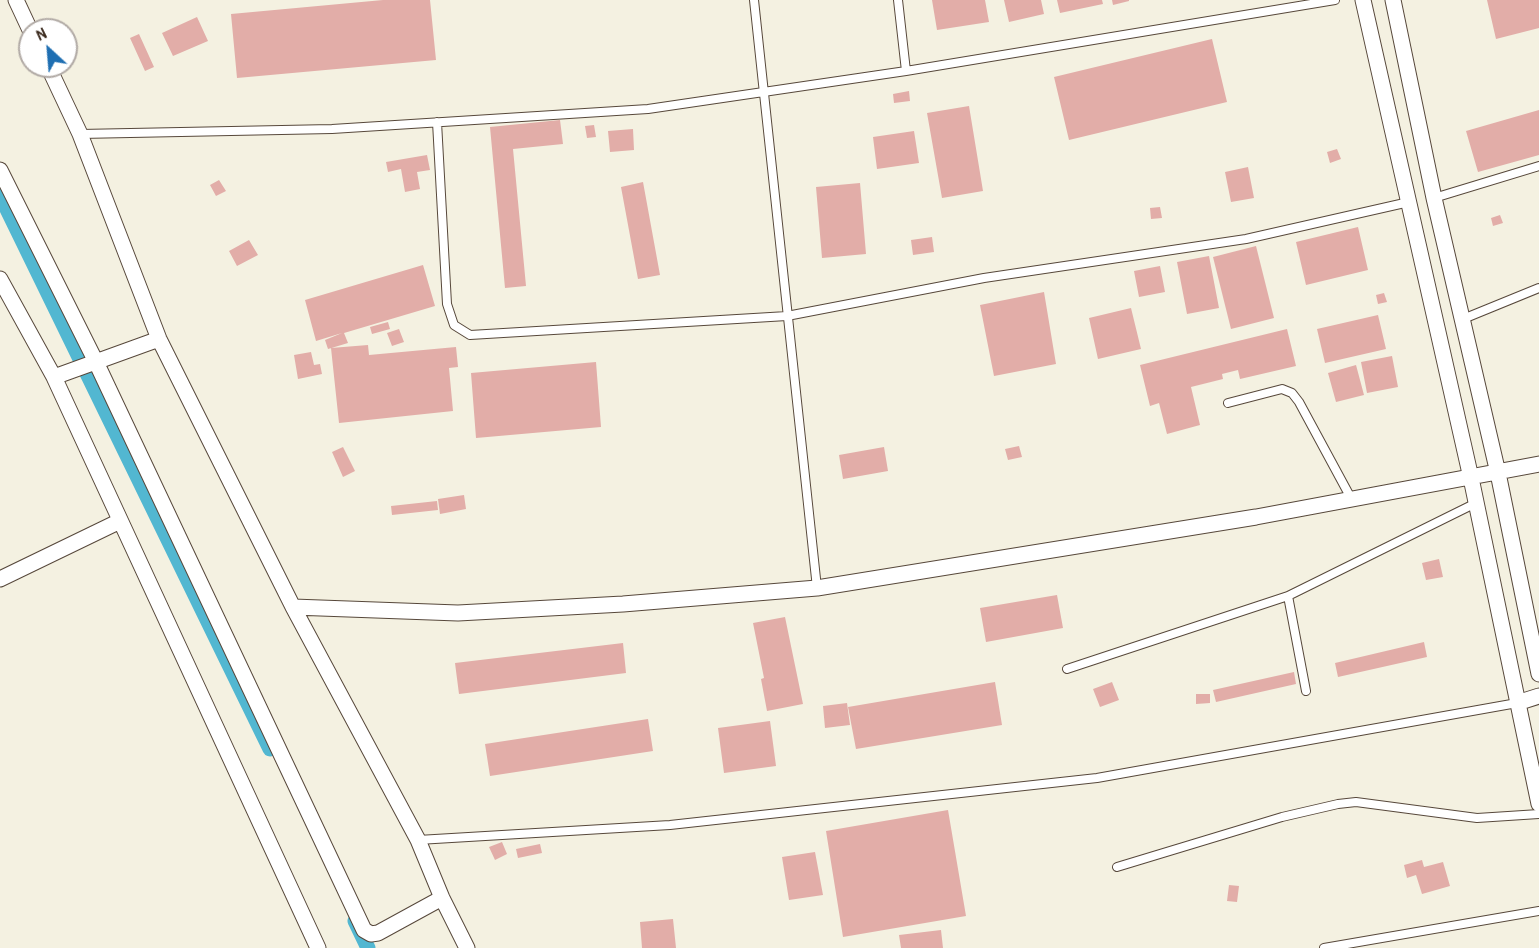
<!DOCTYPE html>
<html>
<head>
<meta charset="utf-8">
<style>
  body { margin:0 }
  #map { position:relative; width:1539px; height:948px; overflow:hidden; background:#f4f1e1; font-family:"Patrick Hand",sans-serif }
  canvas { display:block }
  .north { position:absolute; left:18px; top:18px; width:60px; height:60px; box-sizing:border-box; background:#fff; border:2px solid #b1aaa5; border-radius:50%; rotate:334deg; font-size:16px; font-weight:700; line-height:24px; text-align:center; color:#3b2a1e }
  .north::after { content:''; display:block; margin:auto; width:21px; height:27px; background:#1f6fb2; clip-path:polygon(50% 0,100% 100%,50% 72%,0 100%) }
</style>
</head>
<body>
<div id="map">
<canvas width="1539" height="948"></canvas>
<div class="north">N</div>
</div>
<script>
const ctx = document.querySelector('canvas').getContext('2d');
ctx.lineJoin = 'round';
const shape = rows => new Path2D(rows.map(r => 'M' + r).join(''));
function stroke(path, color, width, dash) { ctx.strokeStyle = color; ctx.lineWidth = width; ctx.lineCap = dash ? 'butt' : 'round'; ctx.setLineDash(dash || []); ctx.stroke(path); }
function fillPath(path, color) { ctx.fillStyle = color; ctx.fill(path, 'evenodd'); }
const canal = shape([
  [0,195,270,749],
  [355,921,368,948]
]);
const building = shape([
  [383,0,430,0,436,60,237,78,231,14],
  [932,0,985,0,989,22,937,30],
  [1004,0,1041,0,1044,14,1009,22],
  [1057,0,1102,0,1103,4,1060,13],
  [1112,0,1129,0,1129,1,1113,5],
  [1487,0,1539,0,1539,28,1496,39],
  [197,17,208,41,173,56,162,33],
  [139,34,154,67,145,71,130,38],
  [1212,39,1227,102,1069,140,1054,77],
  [909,91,910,101,894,103,893,94],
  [969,106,983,191,942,198,927,113],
  [1539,110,1539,155,1478,172,1466,131],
  [560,120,563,144,513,149,526,286,505,288,490,127],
  [594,125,596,137,587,138,585,126],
  [633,129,634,150,610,152,608,131],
  [914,131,919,163,877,169,873,137],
  [1337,149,1341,159,1330,163,1327,152],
  [427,155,430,170,417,172,420,189,405,192,401,169,388,172,386,162],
  [1248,167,1254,198,1231,202,1225,172],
  [219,180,226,191,216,196,210,185],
  [643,182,660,275,638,279,621,187],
  [860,183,866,254,822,258,816,187],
  [1160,207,1162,218,1151,219,1150,208],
  [1500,215,1503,223,1493,226,1491,218],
  [1358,227,1368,270,1306,285,1296,242],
  [932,237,934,252,913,255,911,240],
  [249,240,258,255,237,266,229,251],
  [1256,246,1274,318,1231,329,1213,257],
  [1209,256,1219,308,1187,314,1177,262],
  [423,265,435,306,344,333,348,343,328,349,325,340,342,333,316,341,305,300],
  [1160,266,1165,292,1139,297,1134,271],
  [1044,292,1056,364,994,376,980,305],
  [1384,293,1387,302,1378,304,1376,295],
  [1131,308,1141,349,1098,359,1089,318],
  [1378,315,1386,349,1325,363,1317,329],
  [388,322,390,329,372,334,370,327],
  [399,329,404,342,392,346,387,333],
  [1287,329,1296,366,1240,379,1238,370,1222,374,1223,379,1191,387,1200,425,1167,434,1159,403,1150,406,1140,365],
  [368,345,369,355,456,347,458,367,449,368,453,411,339,423,331,348],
  [311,352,314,365,320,364,322,374,298,379,294,355],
  [1392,356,1398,387,1367,393,1361,362],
  [596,362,601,427,476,438,471,373],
  [1356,365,1364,395,1336,402,1328,373],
  [1019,446,1022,457,1008,460,1005,449],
  [343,447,355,471,343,477,332,452],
  [884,447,888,471,843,479,839,455],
  [464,495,466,509,440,514,438,499],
  [437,501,438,510,392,515,391,506],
  [1439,559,1443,577,1426,580,1422,563],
  [1057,595,1063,628,986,642,980,608],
  [785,617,803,704,767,711,761,679,764,678,753,623],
  [1424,642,1427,657,1338,677,1335,663],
  [623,643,626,673,459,694,455,663],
  [1294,672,1296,684,1216,702,1213,690],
  [995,682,1002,725,856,749,848,707],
  [1112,682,1119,700,1100,707,1093,689],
  [1196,694,1210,694,1210,703,1196,704],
  [847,703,850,725,825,728,823,706],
  [648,719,653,751,490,776,485,744],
  [770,721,776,766,724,773,718,728],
  [948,810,966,916,843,937,826,831],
  [502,842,507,854,495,860,489,847],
  [540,844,542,853,518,858,516,849],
  [815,852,823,895,789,900,782,857],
  [1422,860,1424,867,1443,862,1450,886,1422,894,1416,875,1407,878,1404,865],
  [1229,885,1239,886,1237,902,1227,901],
  [673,919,676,948,642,948,640,922],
  [941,930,943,948,901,948,899,935]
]);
const service = shape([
  [754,0,817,588],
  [898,0,906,71],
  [437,122,447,304,454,325,470,335,787,316,984,278,1246,239,1409,202],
  [80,134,332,129,648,109,906,71,1335,0],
  [1434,198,1539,166],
  [1463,319,1539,288],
  [1228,403,1282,389,1292,393,1299,402,1352,500],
  [1288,596,1306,691],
  [1067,669,1288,596,1476,503],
  [418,840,670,825,1097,778,1517,703],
  [1117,867,1282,817,1338,804,1356,802,1477,818,1539,814],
  [1324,948,1539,911]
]);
const minor = shape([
  [16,0,30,30],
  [1363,0,1471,478,1539,804],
  [1393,0,1434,198,1498,473,1539,674],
  [48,66,80,134,159,339,293,607,418,840,442,898,467,948],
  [0,170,96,362,364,930,371,934,378,933,442,898],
  [0,279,54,377,318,948],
  [54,377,159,339],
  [0,579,120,521],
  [293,607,458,613,623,604,817,588,1256,517,1539,464],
  [1517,703,1539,696]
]);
stroke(canal, '#52b7d1', 15);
fillPath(building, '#e2ada8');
stroke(service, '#57483b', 10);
stroke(minor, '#57483b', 17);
stroke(service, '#fff', 8);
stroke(minor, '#fff', 15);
</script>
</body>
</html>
